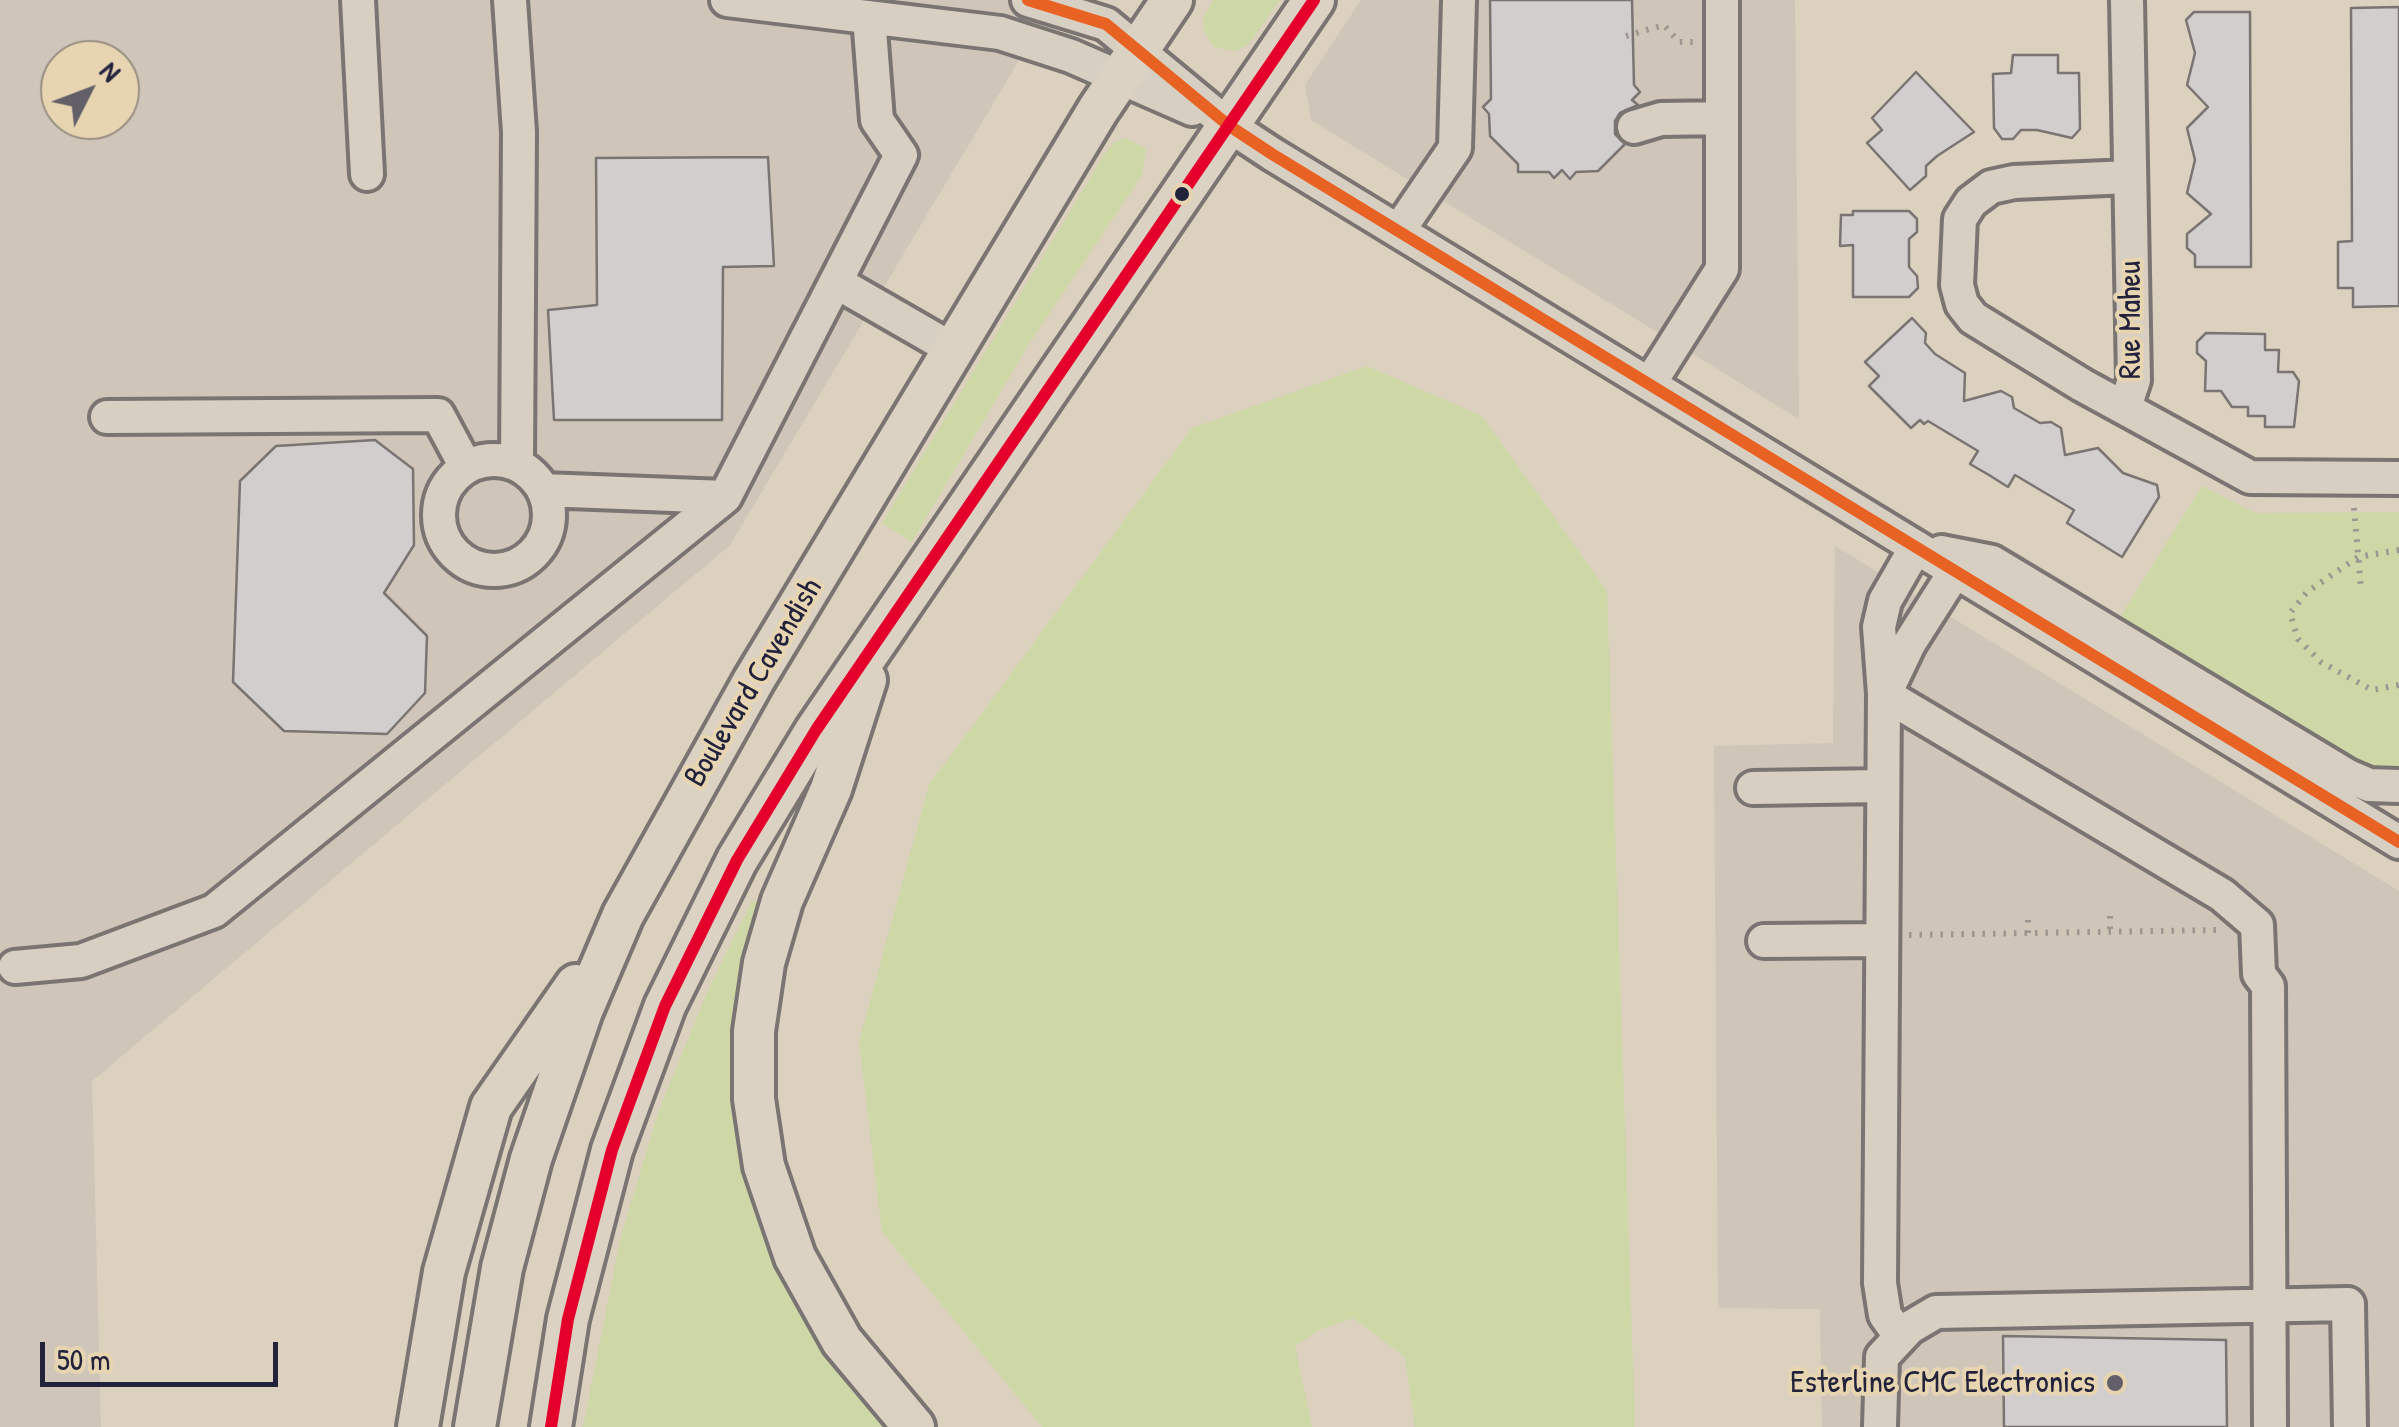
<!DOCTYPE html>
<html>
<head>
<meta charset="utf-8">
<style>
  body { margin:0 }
  #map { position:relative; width:2399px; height:1427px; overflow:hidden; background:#dbd1be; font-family:"Patrick Hand",sans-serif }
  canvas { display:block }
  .north { position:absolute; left:40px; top:40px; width:100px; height:100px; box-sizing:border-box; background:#e7d5b2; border:2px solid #988d82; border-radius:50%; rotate:48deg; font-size:28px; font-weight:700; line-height:40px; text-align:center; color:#22223b }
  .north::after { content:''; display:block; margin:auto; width:35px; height:45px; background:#635f69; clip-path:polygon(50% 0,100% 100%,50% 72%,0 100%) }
  .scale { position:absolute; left:40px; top:1342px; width:238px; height:45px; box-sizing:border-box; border:5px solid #22223b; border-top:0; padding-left:12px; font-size:30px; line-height:35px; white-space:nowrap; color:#22223b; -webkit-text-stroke:8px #e7d5b2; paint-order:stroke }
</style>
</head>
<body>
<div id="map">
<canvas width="2399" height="1427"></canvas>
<div class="north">N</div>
<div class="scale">50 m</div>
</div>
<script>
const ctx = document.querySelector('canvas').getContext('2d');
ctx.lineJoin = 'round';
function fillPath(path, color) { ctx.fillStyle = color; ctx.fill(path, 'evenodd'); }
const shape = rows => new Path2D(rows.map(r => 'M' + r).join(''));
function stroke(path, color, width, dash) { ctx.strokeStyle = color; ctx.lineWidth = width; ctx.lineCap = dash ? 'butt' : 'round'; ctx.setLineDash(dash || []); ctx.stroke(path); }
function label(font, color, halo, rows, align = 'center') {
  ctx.font = font + ' "Patrick Hand",sans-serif'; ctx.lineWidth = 8; ctx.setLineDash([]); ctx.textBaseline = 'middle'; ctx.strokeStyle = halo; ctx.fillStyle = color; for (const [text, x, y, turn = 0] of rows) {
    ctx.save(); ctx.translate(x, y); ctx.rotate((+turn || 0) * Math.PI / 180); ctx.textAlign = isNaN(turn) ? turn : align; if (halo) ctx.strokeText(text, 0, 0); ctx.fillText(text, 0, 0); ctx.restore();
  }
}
const built = shape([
  [0,0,1055,0,730,545,92,1081,101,1427,0,1427],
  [60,60,120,60,120,120,60,120],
  [1361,0,1795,0,1799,419,1311,120,1305,85],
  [1835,546,2399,891,2399,1427,1822,1427,1820,1309,1718,1308,1714,746,1833,743]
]);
const green = shape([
  [1213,0,1280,0,1248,45,1235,51,1214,47,1204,31,1203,19],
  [1126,138,1146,149,1142,175,1029,344,912,542,882,523,1104,155,1113,143],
  [1367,366,1482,416,1607,591,1635,1427,1415,1427,1405,1357,1353,1318,1319,1330,1295,1346,1312,1427,1042,1427,882,1232,859,1042,929,785,1192,428],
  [2202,486,2255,513,2399,512,2399,768,2376,769,2360,763,2120,617],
  [752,901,762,904,741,1138,759,1212,789,1286,891,1427,583,1427,621,1236,659,1110,709,988]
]);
const building = shape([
  [1490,0,1632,0,1634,85,1640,92,1632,100,1638,105,1620,113,1615,121,1615,134,1625,144,1598,171,1576,172,1570,179,1562,170,1554,178,1549,172,1518,172,1518,164,1490,136,1489,114,1483,107,1491,99,1490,0],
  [2399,7,2399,306,2353,307,2353,288,2338,288,2338,242,2352,241,2351,8,2399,7],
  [2194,12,2250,12,2251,267,2195,267,2195,255,2187,248,2187,234,2211,214,2187,193,2195,160,2187,128,2208,107,2187,85,2195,53,2186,20,2194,12],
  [2013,55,2058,55,2058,73,2079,73,2080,129,2072,138,2037,130,2021,130,2013,139,2002,139,1994,128,1993,74,2011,73,2013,55],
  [1916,72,1974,132,1937,156,1926,166,1926,176,1910,190,1867,143,1882,130,1872,118,1916,72],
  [768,157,774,266,723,267,722,420,554,420,548,310,597,305,596,158,768,157],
  [1853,211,1909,211,1917,219,1917,232,1909,239,1909,267,1917,276,1918,288,1909,297,1853,297,1853,245,1840,246,1841,215,1853,215,1853,211],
  [1912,318,1926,333,1925,343,1935,354,1965,373,1964,401,2001,391,2012,397,2014,408,2040,423,2051,422,2061,428,2065,455,2098,448,2123,473,2157,485,2159,497,2122,557,2067,523,2074,510,2015,475,2008,487,1989,475,1970,464,1978,451,1928,421,1924,424,1920,420,1911,428,1869,386,1879,376,1865,362,1912,318],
  [2206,333,2265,334,2265,350,2279,350,2278,372,2293,372,2299,381,2294,427,2265,427,2265,416,2248,416,2248,407,2232,407,2221,391,2205,391,2206,361,2197,353,2197,342,2206,333],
  [375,440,413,469,414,545,384,593,427,636,425,693,387,734,284,731,233,682,240,481,276,446,375,440],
  [2003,1336,2226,1340,2227,1427,2004,1427,2003,1336]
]);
const path = shape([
  [1626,36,1664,25,1679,42,1693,42],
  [2354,508,2361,588],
  [2399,550,2358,557,2307,592,2290,613,2298,639,2321,662,2372,690,2399,685],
  [2110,916,2110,932],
  [2028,933,2028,918],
  [1909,935,2217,930]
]);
const minor = shape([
  [358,0,367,174],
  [510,0,519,132,517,464],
  [727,0,1000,33,1071,56,1192,109],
  [1028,0,1106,24,1228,125,1272,154,2399,842],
  [1634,127,1661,119,1722,118],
  [2130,177,2014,182,1991,187,1971,202,1960,219,1957,285,1962,304,1973,318,2082,385,2250,477,2399,478],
  [1399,230,1455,148,1459,0],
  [836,282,954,350],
  [1650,383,1722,269,1722,0],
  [2125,407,2134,380,2127,0],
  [107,417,438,415,466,467],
  '439 515a55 55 0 1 1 110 0a55 55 0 1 1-110 0Z',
  [543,490,725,497],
  [1941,552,1992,562,2348,776,2369,785,2399,786],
  [1886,692,1909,644,1956,570],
  [1884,694,2222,895,2257,925,2259,974,2268,986,2270,1427],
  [1753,788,1882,786],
  [1764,941,1881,940],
  [15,967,81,961,214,911,725,497,901,155,877,120,869,17],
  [1900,1336,1885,1315,1880,1283,1884,694,1879,627,1885,601,1916,547],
  [1880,1427,1882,1357,1909,1328,1936,1312,2348,1304,2350,1427]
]);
const major = shape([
  [866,680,831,789,782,901,764,963,754,1031,754,1099,764,1166,795,1257,842,1341,914,1427],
  [418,1427,444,1272,491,1107,576,985],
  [475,1427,502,1268,531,1159,582,1011,623,915,754,680,1098,110,1172,0],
  [551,1427,568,1319,612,1150,665,1006,737,860,816,730,1314,0]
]);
const bus1 = shape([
  [1028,0,1106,24,1228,125,1272,154,2399,842]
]);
const bus2 = shape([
  [551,1427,568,1319,612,1150,665,1006,737,860,816,730,1314,0]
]);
const markers = [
  [1182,194,9,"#22223b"],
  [2115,1383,10,"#635f69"]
];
const streetNames = [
  ["Rue Maheu",2131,320,-90],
  ["Boulevard Cavendish",754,683,-59]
];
const poiNames = [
  ["Esterline CMC Electronics",2095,1383]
];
fillPath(built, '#cfc5b9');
fillPath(green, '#ced8a7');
fillPath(building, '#d2cece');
stroke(building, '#7a7572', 2.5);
stroke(minor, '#7a7572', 40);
stroke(major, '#7a7572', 48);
stroke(path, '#9c9791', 6, [2.5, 8]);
stroke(minor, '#d7cfc2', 32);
stroke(major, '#dbd2c4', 40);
stroke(bus1, '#e86223', 12);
stroke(bus2, '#e4002b', 12);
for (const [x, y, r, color] of markers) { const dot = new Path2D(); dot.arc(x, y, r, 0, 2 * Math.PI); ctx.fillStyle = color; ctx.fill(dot); stroke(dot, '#e7d5b2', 4); }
label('32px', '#22223b', '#e7d5b2', streetNames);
label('32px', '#22223b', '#e7d5b2', poiNames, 'right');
</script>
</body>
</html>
